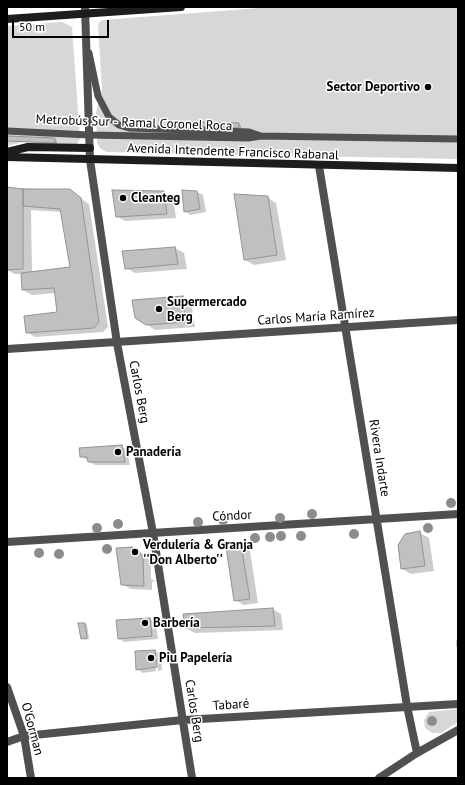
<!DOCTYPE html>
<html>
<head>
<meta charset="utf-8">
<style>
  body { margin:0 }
  #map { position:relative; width:465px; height:785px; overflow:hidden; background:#fff; font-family:"PT Sans",sans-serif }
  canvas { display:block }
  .frame { position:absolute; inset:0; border:8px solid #000; pointer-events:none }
  .scale { position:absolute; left:12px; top:20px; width:97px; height:18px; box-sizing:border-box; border:2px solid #000; border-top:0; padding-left:5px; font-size:12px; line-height:14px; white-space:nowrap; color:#000; -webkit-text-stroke:3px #fff; paint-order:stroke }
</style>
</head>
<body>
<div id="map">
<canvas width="465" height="785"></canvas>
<div class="frame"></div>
<div class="scale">50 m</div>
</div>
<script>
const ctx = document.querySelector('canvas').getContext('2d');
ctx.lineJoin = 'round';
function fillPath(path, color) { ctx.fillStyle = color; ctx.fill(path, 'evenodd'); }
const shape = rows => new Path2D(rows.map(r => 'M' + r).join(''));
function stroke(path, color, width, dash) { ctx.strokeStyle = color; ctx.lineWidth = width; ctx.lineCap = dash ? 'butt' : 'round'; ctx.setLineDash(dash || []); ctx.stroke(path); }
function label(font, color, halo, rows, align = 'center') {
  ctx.font = font + ' "PT Sans",sans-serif'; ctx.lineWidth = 3; ctx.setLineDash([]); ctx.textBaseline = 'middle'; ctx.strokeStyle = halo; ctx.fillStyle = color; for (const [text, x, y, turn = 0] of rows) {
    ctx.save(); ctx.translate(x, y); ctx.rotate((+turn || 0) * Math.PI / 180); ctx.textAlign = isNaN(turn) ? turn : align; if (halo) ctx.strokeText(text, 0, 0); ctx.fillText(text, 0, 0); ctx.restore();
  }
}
const green = shape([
  [273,7,458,7,458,159,107,152,101,149,97,143,96,112,102,89,98,24,102,20],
  [62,22,72,27,80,139,76,145,23,142,7,146,7,26],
  [458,709,458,722,441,733,432,733,425,728,424,720,429,712]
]);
const shadow = shape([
  [239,124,241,126,241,129,182,126],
  [7,137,55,139,57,141,57,144,7,141],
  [7,188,69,190,89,204,108,327,103,332,35,337,27,332,58,313,56,293,32,295,23,290,22,274,15,274,7,270],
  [31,210,62,212,71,268,32,273],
  [164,192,173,197,176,218,125,221,116,216],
  [197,192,203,195,206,212,190,215,185,211],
  [267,197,276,203,286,260,254,265,245,260],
  [175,248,184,253,187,269,135,273,126,268],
  [182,297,191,302,195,327,155,330,146,324],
  [121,446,127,450,130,465,95,465,81,456],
  [420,533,429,538,434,571,411,574,402,569],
  [241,546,250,551,258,603,244,605,235,600,227,548],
  [132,548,148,557,151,565,151,579,155,581,152,582,152,590,131,589,122,584],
  [272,609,281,614,283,630,195,633,186,628],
  [150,619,156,623,158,639,124,642,119,638,117,621],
  [85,624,87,625,89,639,85,640,82,638],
  [456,640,458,640,458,647,456,647],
  [155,651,161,654,162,670,158,671,156,653,154,653,156,671,143,673,137,669]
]);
const building = shape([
  [181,122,239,123,239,128,181,126,181,122],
  [7,136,55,138,55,143,7,141,7,136],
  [7,187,23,189,23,269,7,270,7,187],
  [23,189,70,189,81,198,99,322,94,328,26,333,24,316,57,312,54,288,22,290,21,273,70,267,60,209,23,206,23,189],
  [112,190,164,191,167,214,116,217,112,190],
  [182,190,197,191,200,209,184,212,182,190],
  [234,194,268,196,277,255,244,260,234,194],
  [175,247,178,264,125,269,122,251,175,247],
  [183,296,186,322,146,325,135,318,132,300,183,296],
  [122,445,125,462,88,462,87,457,80,457,79,448,122,445],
  [420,531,425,566,401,569,398,545,405,534,420,531],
  [241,545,250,599,234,601,226,547,241,545],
  [132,547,139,551,143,559,144,586,121,585,116,548,132,547],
  [273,608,275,626,185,628,183,614,273,608],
  [150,618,152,636,118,639,116,620,150,618],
  [78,623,85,623,87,638,81,639,78,623],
  [155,650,157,667,136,670,135,651,155,650]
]);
const lane = shape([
  [89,53,98,96,109,117,119,125,129,128,249,132,261,136],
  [7,131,89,135,248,138,261,136,458,139]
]);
const street = shape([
  [85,7,90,160,117,343,153,533,192,778],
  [319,166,407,706,417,753],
  [7,349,458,320],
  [7,542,458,514],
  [7,687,24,736,31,778],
  [7,742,24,736,183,720,458,704],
  [379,778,417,753,458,730]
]);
const secondary = shape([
  [7,19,181,7],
  [7,152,28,147,90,148],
  [7,157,458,168]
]);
const trees = [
  [451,503],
  [312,514],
  [280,518],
  [223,520],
  [198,522],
  [118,524],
  [97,528],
  [428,528],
  [354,534],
  [281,536],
  [301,536],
  [270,537],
  [255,538],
  [192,544],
  [107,549],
  [39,553],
  [59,554],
  [432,721]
];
const markers = [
  [428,87,4,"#000"],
  [123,198,4,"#000"],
  [159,309,4,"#000"],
  [118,452,4,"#000"],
  [135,552,4,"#000"],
  [145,623,4,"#000"],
  [151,658,4,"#000"]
];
const poiNames = [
  ["Sector Deportivo",420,87,"right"],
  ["Cleanteg",131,198],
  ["Supermercado",167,302],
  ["Berg",167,317],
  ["Panadería",126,452],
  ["Verdulería & Granja",143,545],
  ["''Don Alberto''",143,560],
  ["Barbería",153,623],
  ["Piu Papelería",159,658]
];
const streetNames = [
  ["Metrobús Sur - Ramal Coronel Roca",134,123,2],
  ["Avenida Intendente Francisco Rabanal",233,152,2],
  ["Carlos María Ramírez",316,317,-4],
  ["Carlos Berg",139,392,79],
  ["Rivera Indarte",379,458,81],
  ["Cóndor",232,516,-3],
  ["Tabaré",231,705,-4],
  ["Carlos Berg",194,711,81],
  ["O'Gorman",32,729,75]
];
fillPath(green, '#d7d7d7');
fillPath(shadow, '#0003');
fillPath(building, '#c0c0c0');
stroke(building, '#949494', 1);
stroke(lane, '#505050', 7);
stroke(street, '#505050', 8);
stroke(secondary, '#1d1d1d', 8);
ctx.fillStyle = '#8c8c8c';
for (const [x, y] of trees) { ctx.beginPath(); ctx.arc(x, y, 5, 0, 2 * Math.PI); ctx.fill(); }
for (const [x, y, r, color] of markers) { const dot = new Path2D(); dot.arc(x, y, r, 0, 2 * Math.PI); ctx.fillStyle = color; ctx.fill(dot); stroke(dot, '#fff', 1.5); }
label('bold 13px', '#000', '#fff', poiNames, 'left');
label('13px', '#000', '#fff', streetNames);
</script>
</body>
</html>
